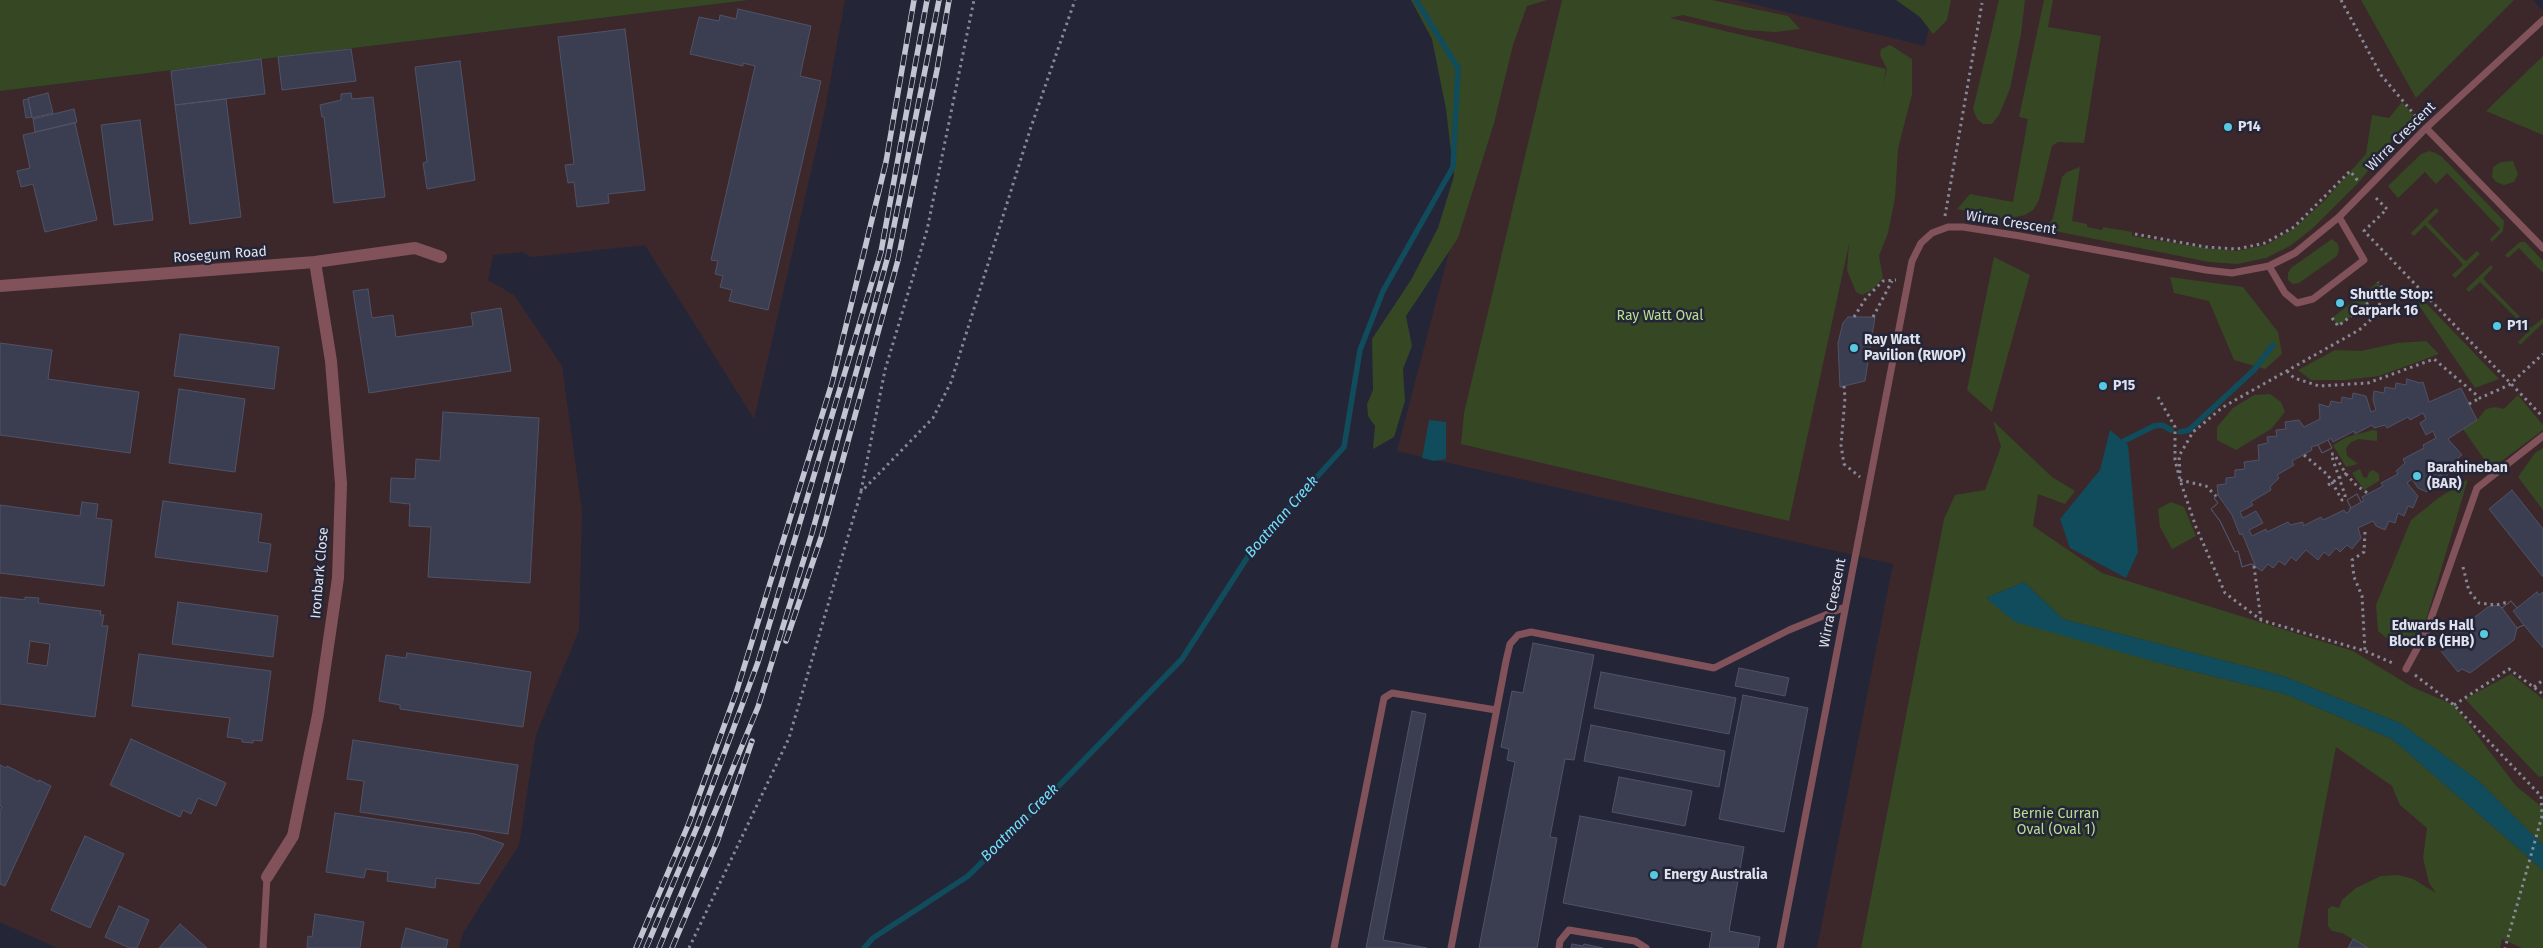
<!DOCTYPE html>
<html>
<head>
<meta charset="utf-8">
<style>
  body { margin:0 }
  canvas { display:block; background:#242537 }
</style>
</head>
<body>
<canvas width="2543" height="948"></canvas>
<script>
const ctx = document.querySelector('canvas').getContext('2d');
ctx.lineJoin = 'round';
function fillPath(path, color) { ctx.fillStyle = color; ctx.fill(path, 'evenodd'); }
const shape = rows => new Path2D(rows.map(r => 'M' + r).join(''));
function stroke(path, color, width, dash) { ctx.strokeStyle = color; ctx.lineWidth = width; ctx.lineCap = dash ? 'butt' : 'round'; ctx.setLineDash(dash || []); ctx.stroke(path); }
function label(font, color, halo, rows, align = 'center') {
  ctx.font = font + ' "Fira Sans",sans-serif'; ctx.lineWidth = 5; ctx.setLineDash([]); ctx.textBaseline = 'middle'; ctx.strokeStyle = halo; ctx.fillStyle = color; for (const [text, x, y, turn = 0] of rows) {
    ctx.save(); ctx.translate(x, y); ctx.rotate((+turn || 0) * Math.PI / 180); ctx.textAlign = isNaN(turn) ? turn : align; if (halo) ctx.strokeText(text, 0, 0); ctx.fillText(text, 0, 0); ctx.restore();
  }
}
const industrial = shape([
  [749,0,845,0,824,115,754,419,645,245,532,257,522,252,493,255,488,280,514,295,562,366,582,511,579,630,536,735,519,845,463,933,459,948,57,948,0,922,0,91]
]);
const education = shape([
  [1515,0,1736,0,1925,46,1935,0,2533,0,2543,11,2543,948,1817,948,1893,564,1397,451]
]);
const green = shape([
  [0,0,749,0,0,91],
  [1411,0,1547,0,1527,6,1513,45,1494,123,1458,238,1406,316,1412,346,1403,369,1405,401,1394,437,1373,449,1375,426,1368,416,1367,404,1373,390,1372,339,1411,280,1438,228,1454,176,1446,109,1432,39],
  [1562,0,1712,0,1788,16,1800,29,1776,32,1745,30,1683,15,1670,18,1886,69,1883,84,1887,69,1880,55,1881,49,1890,45,1912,59,1912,94,1898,149,1895,198,1888,233,1879,256,1883,278,1872,290,1862,295,1856,292,1847,270,1849,244,1789,521,1461,444,1464,413],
  [1896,0,1951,0,1947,20,1933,34,1920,17],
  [1999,0,2025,0,2021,34,2010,89,1999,115,1992,124,1983,124,1977,119,1973,109],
  [2044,0,2053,0,2048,27,2101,36,2084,143,2058,142,2052,146,2039,200,2033,210,2025,215,2011,218,2000,218,1957,209,1970,194,2013,202,2028,119,2019,117],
  [2361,0,2514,0,2416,98],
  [2543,56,2543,135,2486,111],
  [2402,102,2415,117,2396,136,2359,182,2313,228,2290,246,2266,258,2237,264,2209,262,2045,229,2053,218,2062,177,2067,172,2080,167,2072,221,2087,224,2087,227,2102,230,2103,227,2132,232,2132,236,2205,248,2237,251,2266,245,2295,228,2325,200,2366,154,2372,115,2389,118],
  [2429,151,2436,153,2442,157,2504,221,2503,231,2492,242,2490,239,2500,229,2447,173,2436,184,2425,172,2398,198,2388,186,2421,154],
  [2513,161,2518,174,2514,182,2504,185,2496,182,2492,177,2493,167,2501,162],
  [2436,208,2439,211,2428,222,2456,252,2466,261,2477,251,2480,254,2455,278,2452,275,2463,265,2458,259,2425,225,2414,236,2411,233],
  [2332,239,2338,244,2339,250,2337,256,2299,283,2293,284,2288,280,2288,273,2291,268],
  [2520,242,2525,242,2543,261,2543,273,2519,248,2508,258,2505,255],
  [1994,257,2030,275,1992,412,1967,390],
  [2491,265,2493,268,2483,278,2487,283,2531,328,2543,318,2543,323,2520,345,2518,342,2529,331,2480,282,2469,292,2466,289],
  [2170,277,2243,287,2278,332,2282,354,2265,369,2234,360,2209,301,2174,293],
  [2378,282,2384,291,2338,326,2332,318],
  [2423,300,2499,379,2475,388,2418,304],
  [2426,341,2439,354,2379,376,2345,380,2311,380,2298,370,2335,350,2361,351,2397,343],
  [2270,394,2281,402,2285,412,2271,429,2236,450,2217,440,2217,427,2233,408,2254,395],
  [2518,395,2543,425,2543,430,2499,463,2490,464,2486,462,2463,429,2477,420,2486,409,2495,407,2504,409],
  [1993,421,2052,477,2075,491,2065,504,2038,494,2033,526,2102,573,2353,651,2412,687,2454,705,2516,786,2543,808,2543,845,2479,781,2400,723,2283,676,2063,619,2024,582,1986,598,2156,662,2285,694,2392,739,2543,870,2543,948,2522,948,2502,939,2500,948,2368,948,2342,933,2332,931,2328,926,2328,909,2332,906,2339,908,2342,900,2356,888,2381,876,2398,875,2413,879,2436,893,2429,883,2423,858,2427,828,2400,805,2392,786,2336,747,2298,948,1861,948,1944,519,1955,495,1985,490,2001,447],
  [2373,430,2377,431,2377,441,2358,439,2350,443,2346,448,2347,456,2358,464,2346,467,2333,445,2347,437],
  [2543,448,2543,510,2518,477,2535,453],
  [2360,469,2363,477,2367,478,2369,472,2373,470,2379,474,2379,481,2364,490,2352,473],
  [2468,479,2424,627,2400,649,2378,631,2376,605,2411,520,2437,499],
  [2171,502,2184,507,2196,536,2172,549,2160,527,2158,509],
  [2511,674,2543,699,2543,776,2539,777,2465,699]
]);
const water = shape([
  [1429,420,1446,422,1446,459,1434,461,1422,458],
  [2110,430,2128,445,2138,552,2126,578,2070,548,2060,519,2100,470],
  [2024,582,2063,619,2283,676,2400,723,2479,781,2543,845,2543,870,2392,739,2285,694,2156,662,2015,622,1986,598]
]);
const stream = shape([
  [2180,432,2189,430,2254,370,2273,345],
  [2124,441,2154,426,2162,425,2171,430],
  [864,948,873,938,968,876,1047,798,1182,659,1256,544,1344,447,1360,350,1383,291,1453,167,1458,68,1416,0]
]);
const building = shape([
  [738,9,811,26,800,76,821,81,768,310,729,301,732,290,720,287,723,276,715,274,718,261,711,260,755,66,743,63,743,66,690,54,699,17,719,21,720,15,736,19,738,9],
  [625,29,645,190,608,194,609,203,577,207,574,182,568,183,565,165,574,164,558,37,625,29],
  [351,49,356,81,282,90,278,57,351,49],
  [261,59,265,94,175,105,171,71,261,59],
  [460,61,475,180,427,189,423,163,427,162,415,67,460,61],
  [48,93,53,113,32,118,28,98,48,93],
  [351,93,352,99,373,97,385,197,334,203,324,117,322,117,320,105,341,100,341,94,351,93],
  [28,99,32,117,26,118,23,100,28,99],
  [226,99,241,217,190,224,175,105,226,99],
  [74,109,77,122,35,132,33,119,74,109],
  [140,120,153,220,114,225,101,125,140,120],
  [75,123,97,220,45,232,33,184,21,187,17,171,30,168,23,135,75,123],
  [368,289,372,318,393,315,396,337,473,326,471,313,501,308,511,371,369,393,353,291,368,289],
  [1848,317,1875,317,1865,381,1840,387,1838,343,1843,323,1848,317],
  [180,334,279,347,274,389,174,376,180,334],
  [0,343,52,350,48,379,139,392,130,453,0,435,0,343],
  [2407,379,2420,383,2423,382,2429,402,2461,388,2477,420,2448,439,2462,455,2459,457,2455,470,2450,468,2446,477,2440,475,2436,484,2431,482,2427,492,2418,488,2412,479,2407,483,2418,496,2413,508,2408,506,2404,516,2398,513,2395,523,2389,521,2385,530,2376,526,2373,521,2358,528,2361,538,2352,549,2347,545,2340,552,2336,548,2329,556,2324,552,2318,560,2306,550,2296,561,2291,557,2285,565,2279,561,2273,568,2268,564,2262,571,2251,564,2242,567,2238,551,2235,552,2220,521,2211,509,2218,503,2214,498,2218,495,2217,485,2226,484,2226,478,2235,477,2235,470,2245,469,2244,462,2259,460,2258,445,2268,443,2267,437,2277,436,2276,430,2286,429,2285,422,2299,420,2304,427,2320,419,2319,404,2329,407,2331,401,2341,403,2342,397,2352,399,2353,393,2366,396,2371,412,2376,410,2373,400,2374,391,2384,393,2385,387,2395,389,2396,383,2406,385,2407,379],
  [2423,413,2426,419,2420,423,2426,435,2433,431,2436,438,2423,445,2424,448,2403,459,2405,463,2396,471,2398,474,2381,483,2383,486,2362,497,2364,501,2361,502,2357,494,2347,500,2351,508,2349,509,2350,511,2346,513,2344,510,2323,520,2321,517,2303,526,2303,522,2290,525,2288,522,2267,532,2266,529,2252,536,2249,530,2263,523,2256,511,2243,518,2240,512,2253,505,2251,502,2271,490,2270,487,2279,478,2277,475,2294,465,2292,461,2312,450,2311,447,2318,445,2322,453,2332,448,2328,440,2331,438,2333,442,2354,431,2355,434,2372,425,2374,428,2385,425,2387,428,2408,417,2410,420,2423,413],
  [179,389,245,399,235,472,169,463,179,389],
  [443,412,539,418,530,583,428,577,431,527,409,526,410,504,390,502,391,478,415,479,416,459,440,461,443,412],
  [2328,440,2332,448,2322,453,2318,445,2328,440],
  [2512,490,2543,529,2543,577,2489,509,2512,490],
  [2357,494,2361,502,2351,508,2347,500,2357,494],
  [2218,495,2232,515,2240,535,2242,533,2255,565,2251,564,2242,567,2238,551,2235,552,2220,521,2211,509,2218,503,2214,498,2218,495],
  [163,501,262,514,258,542,271,544,267,572,155,557,163,501],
  [82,502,98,504,96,518,112,520,104,586,0,573,0,505,80,516,82,502],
  [2537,592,2539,595,2543,592,2543,648,2524,625,2517,628,2514,640,2470,673,2462,669,2458,672,2441,651,2445,648,2445,640,2488,607,2499,605,2502,608,2511,601,2517,608,2537,592],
  [0,597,25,600,25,597,39,598,38,603,101,611,100,615,104,615,102,626,108,626,95,717,0,704,0,597],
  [30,641,50,644,47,666,27,663,30,641],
  [2511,601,2517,608,2513,611,2524,625,2517,628,2502,608,2511,601],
  [178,602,278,616,273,657,172,644,178,602],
  [1533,643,1594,655,1574,760,1565,759,1550,837,1557,838,1537,948,1479,948,1515,762,1507,760,1509,749,1501,747,1512,691,1523,693,1533,643],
  [407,653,531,672,523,727,400,709,400,705,379,701,386,655,406,658,407,653],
  [139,654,271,671,262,741,253,740,253,743,242,742,242,739,227,737,230,718,132,706,139,654],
  [1739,668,1789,678,1785,696,1735,686,1739,668],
  [1601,672,1736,698,1729,734,1594,708,1601,672],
  [1743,695,1808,708,1784,832,1719,819,1743,695],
  [1412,711,1426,714,1383,940,1427,948,1366,948,1412,711],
  [1591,725,1725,751,1719,787,1584,761,1591,725],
  [131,739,226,783,216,806,198,798,191,814,183,810,180,817,110,785,131,739],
  [353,740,518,765,508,834,360,812,364,781,347,779,353,740],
  [0,765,6,768,7,766,39,782,39,780,51,786,5,886,0,884,0,811,2,807,0,806,0,765],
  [1619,777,1692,791,1685,826,1612,812,1619,777],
  [335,813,475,834,504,844,479,884,436,878,435,888,387,881,388,872,366,869,364,878,326,872,335,813],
  [1580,816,1744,847,1729,931,1760,937,1758,948,1709,948,1712,932,1563,903,1580,816],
  [85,836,124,854,90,928,51,910,85,836],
  [119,906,149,920,137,948,130,948,105,937,119,906],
  [315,914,364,922,360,948,307,948,308,936,312,937,315,914],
  [180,924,207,948,159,948,180,924],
  [406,928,448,940,446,948,401,948,406,928],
  [2353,939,2368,948,2348,948,2353,939],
  [1572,944,1583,946,1584,944,1603,948,1571,948,1572,944]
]);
const path = shape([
  [2341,0,2381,75,2419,120],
  [2376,198,2387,209,2364,231,2543,417],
  [1945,216,1982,3],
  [2135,234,2206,247,2237,249,2265,243,2294,227,2350,171,2358,181],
  [1854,317,1866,298,1883,281,1896,280],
  [1873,317,1892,281],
  [2332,318,2338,326,2384,291,2378,282],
  [2287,371,2294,378,2319,386,2368,383,2434,359,2480,398,2509,385,2543,354],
  [1844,386,1845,398,1841,445,1844,464,1860,477],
  [2158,397,2175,427,2175,460,2180,480,2196,527,2225,593,2261,620,2365,651,2395,664],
  [2469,404,2480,398],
  [2304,455,2328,475,2342,500,2345,499,2345,495,2331,454,2334,454,2346,474,2357,486,2369,494],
  [2180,473,2179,456,2193,432,2223,407,2359,330,2376,315,2384,291],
  [2180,480,2206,486,2216,496],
  [2328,485,2350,471],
  [861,491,885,370,927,230,974,0],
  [2365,532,2364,552,2352,560,2354,577,2362,596,2365,651],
  [2254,566,2261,620],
  [2463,567,2469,591,2479,603,2496,605,2508,602],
  [2415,675,2454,705,2541,796,2542,816,2505,948],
  [2534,687,2543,680],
  [2454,705,2509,669,2543,694],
  [689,948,789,738,861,492,933,418,951,382,1030,130,1075,0]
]);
const service = shape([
  [2426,128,2543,248],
  [2269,266,2285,293,2297,303,2313,299,2364,260,2339,217],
  [2406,669,2427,630,2477,488,2543,436],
  [263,948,267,877],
  [1334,948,1384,698,1392,693,1496,710],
  [1451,948,1506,661,1510,644,1518,635,1531,632,1714,668,1789,630,1845,607],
  [1559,948,1560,941,1569,930,1635,941,1646,948],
  [1780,948,1912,261,1921,243,1932,233,1948,227,1963,227,2020,236,2206,270,2232,273,2269,266,2295,253,2339,217,2426,128,2543,20]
]);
const minor = shape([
  [0,286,315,262,415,248,441,257],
  [267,877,293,836,318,715,338,578,341,484,331,361,315,262]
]);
const rail = shape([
  [786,641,822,535,898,260,937,70,949,0],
  [636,948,689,823,736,693,832,383,886,162,914,0],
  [646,948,697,827,758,662,881,252,927,0],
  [659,948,758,707,812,533,888,256,939,0],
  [672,948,717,842,752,741]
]);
const markers = [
  [2228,127,5,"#56c9e1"],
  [2340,303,5,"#56c9e1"],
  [2497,326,5,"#56c9e1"],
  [1854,348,5,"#56c9e1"],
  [2103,386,5,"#56c9e1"],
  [2417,476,5,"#56c9e1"],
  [2484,634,5,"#56c9e1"],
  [1654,875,5,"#56c9e1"]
];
const poiNames = [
  ["P14",2238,127],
  ["Shuttle Stop:",2350,295],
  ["Carpark 16",2350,311],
  ["P11",2507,326],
  ["Ray Watt",1864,340],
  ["Pavilion (RWOP)",1864,356],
  ["P15",2113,386],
  ["Barahineban",2427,468],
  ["(BAR)",2427,484],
  ["Edwards Hall",2474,626,"right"],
  ["Block B (EHB)",2474,642,"right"],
  ["Energy Australia",1664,875]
];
const streetNames = [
  ["Wirra Crescent",2401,137,-45],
  ["Wirra Crescent",2011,223,9],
  ["Rosegum Road",220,255,-4],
  ["Ironbark Close",320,573,-85],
  ["Wirra Crescent",1833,603,-79]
];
const parkNames = [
  ["Ray Watt Oval",1660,316],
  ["Bernie Curran",2056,814],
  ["Oval (Oval 1)",2056,830]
];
const waterNames = [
  ["Boatman Creek",1282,517,-49],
  ["Boatman Creek",1020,823,-45]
];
fillPath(industrial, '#3c282b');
fillPath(education, '#3c282a');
fillPath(green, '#354723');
fillPath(water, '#104c5b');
stroke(stream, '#104c5b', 5.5);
fillPath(building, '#3b3d51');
stroke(building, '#505267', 1);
stroke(path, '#868897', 3, [2.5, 4]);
stroke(service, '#815259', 7);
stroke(minor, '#815259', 12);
stroke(rail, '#c2c4d1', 5.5);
stroke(rail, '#242537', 4, [11]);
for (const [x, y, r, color] of markers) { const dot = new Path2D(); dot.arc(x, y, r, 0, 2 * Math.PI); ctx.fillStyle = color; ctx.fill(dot); stroke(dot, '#242537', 2); }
label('bold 14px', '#e0e2ee', '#242537', poiNames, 'left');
label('14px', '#e0e2ee', '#242537', streetNames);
label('14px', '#b7de91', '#242537', parkNames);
label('italic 15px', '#71defd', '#242537', waterNames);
</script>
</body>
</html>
